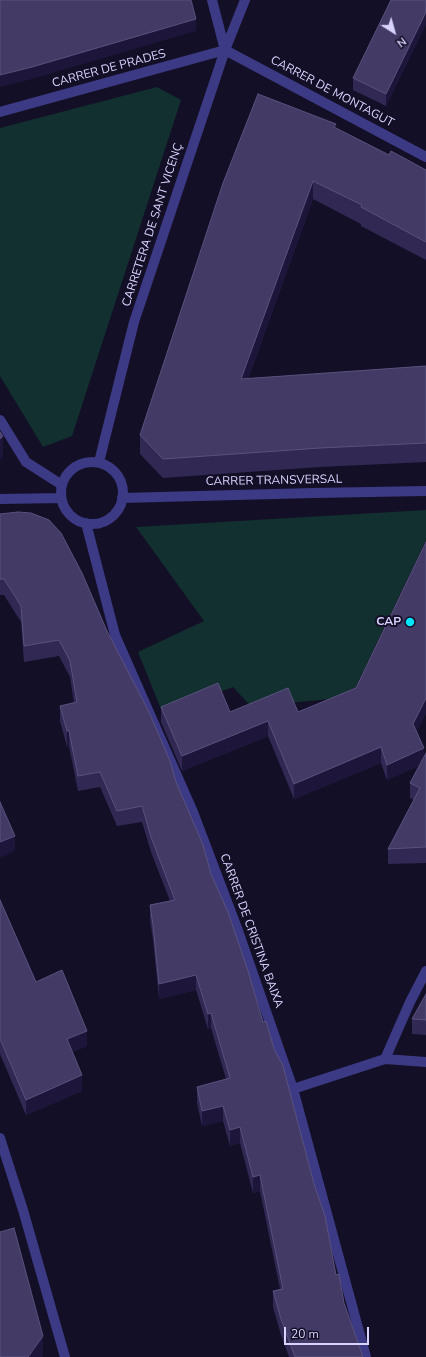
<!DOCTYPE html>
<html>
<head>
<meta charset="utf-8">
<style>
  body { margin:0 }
  #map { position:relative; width:426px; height:1357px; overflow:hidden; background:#130f26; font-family:"Nunito Sans",sans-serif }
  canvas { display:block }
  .north { position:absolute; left:374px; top:12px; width:40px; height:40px; -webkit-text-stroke:3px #130f26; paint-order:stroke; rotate:143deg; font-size:11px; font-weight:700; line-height:16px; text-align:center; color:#d9d4ff }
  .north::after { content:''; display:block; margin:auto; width:14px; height:18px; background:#d9d4ff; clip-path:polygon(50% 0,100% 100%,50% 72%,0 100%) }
  .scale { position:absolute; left:284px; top:1327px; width:85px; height:18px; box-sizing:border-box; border:2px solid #d9d4ff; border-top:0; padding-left:5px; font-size:12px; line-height:14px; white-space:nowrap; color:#d9d4ff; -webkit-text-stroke:3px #130f26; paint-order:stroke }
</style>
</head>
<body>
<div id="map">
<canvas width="426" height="1357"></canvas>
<div class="north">N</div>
<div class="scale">20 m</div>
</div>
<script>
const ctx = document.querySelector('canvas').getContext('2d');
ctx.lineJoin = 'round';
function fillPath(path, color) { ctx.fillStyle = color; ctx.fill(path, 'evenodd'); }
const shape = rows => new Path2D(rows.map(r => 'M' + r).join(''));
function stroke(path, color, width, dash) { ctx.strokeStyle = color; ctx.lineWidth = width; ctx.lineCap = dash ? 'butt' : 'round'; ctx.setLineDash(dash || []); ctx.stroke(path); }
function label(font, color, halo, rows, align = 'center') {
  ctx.font = font + ' "Nunito Sans",sans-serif'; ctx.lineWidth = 4; ctx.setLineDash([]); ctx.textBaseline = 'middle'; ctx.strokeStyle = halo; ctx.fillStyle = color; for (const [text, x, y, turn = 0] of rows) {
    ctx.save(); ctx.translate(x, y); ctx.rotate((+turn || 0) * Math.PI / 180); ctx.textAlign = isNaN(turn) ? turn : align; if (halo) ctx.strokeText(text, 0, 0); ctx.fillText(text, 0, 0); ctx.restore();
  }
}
const green = shape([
  [157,87,181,100,72,436,43,447,0,376,0,128],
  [426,510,426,540,351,697,288,703,259,715,233,687,163,714,138,652,204,621,136,527]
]);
const minor = shape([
  [212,0,225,50],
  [225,50,426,157],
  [0,112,225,50],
  [0,420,26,462,62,485],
  [99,462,134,322,225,50,245,0],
  '61 493a31 31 0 1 1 62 0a31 31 0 1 1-62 0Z',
  [122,498,313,493,426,491],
  [0,499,61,498],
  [86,523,115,635,193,812,237,928,293,1089,366,1357],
  [385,1059,410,1002,426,971],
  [293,1089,385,1059,426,1062],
  [0,1138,23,1210,65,1357]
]);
const wall = shape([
  [426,1,426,24,386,106,353,90,353,78],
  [336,128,389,155,426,170,426,260,361,226,361,224,313,199,248,379,426,366,426,462,320,467,163,478,140,454,140,435],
  [0,514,107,631,176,782,211,874,344,1303,363,1357,289,1357,281,1335,273,1307,273,1291,280,1289,260,1191,253,1193,240,1143,230,1146,223,1121,202,1126,197,1103,197,1087,226,1079,211,1028,208,1029,196,990,159,999,153,940,150,920,150,905,170,901,151,852,142,822,117,826,100,787,78,791,69,746,67,747,60,721,60,706,74,703,70,677,59,656,24,662,21,622,4,595,0,595],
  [426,542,426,713,416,732,424,757,426,753,426,863,388,864,388,849,414,800,410,798,410,783,420,765,387,780,381,763,294,799,268,736,182,771,161,722,161,707,230,712,298,712,356,688],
  [0,900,36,982,87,1046,72,1052,82,1091,26,1115,0,1054],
  [426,994,426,1035,412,1034,412,1019]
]);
const shadedWall = shape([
  [426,12,426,24,386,106,386,94],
  [196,19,196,31,32,79,0,87,0,75],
  [313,181,313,199,241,398,241,379],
  [3,436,3,456,0,460,0,439],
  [426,698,426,713,413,739,413,724],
  [268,721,268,736,182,771,182,756],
  [67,731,69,731,69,746,67,747],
  [381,747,381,763,294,799,294,784],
  [424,748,424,763,387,780,387,765],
  [15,836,15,851,0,858,0,842],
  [196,975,196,990,159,999,159,984],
  [211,1013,211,1028,208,1029,208,1014],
  [87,1031,87,1046,67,1055,67,1039],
  [82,1075,82,1091,26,1115,26,1100],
  [223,1106,223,1121,202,1126,202,1111],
  [240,1127,240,1143,230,1146,230,1130],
  [260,1175,260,1191,253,1193,253,1177],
  [43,1336,43,1356,42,1357,28,1357]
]);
const building = shape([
  [0,0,191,0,196,19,32,67,0,75,0,0],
  [391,0,424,0,426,1,426,12,386,94,353,78,391,0],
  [258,94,336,124,334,127,389,155,391,151,426,170,426,242,361,207,362,205,313,181,241,379,426,366,426,443,320,448,163,459,140,435,223,183,258,94],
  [0,432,3,436,0,439,0,432],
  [18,512,31,513,49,520,61,533,82,573,107,631,149,712,170,761,176,782,203,845,211,874,228,912,248,971,263,1022,266,1021,274,1049,283,1066,314,1184,325,1216,336,1275,339,1274,344,1303,363,1357,295,1357,281,1319,273,1291,283,1289,260,1175,253,1177,240,1127,230,1130,223,1106,202,1111,197,1087,230,1078,211,1013,208,1014,196,975,159,984,153,925,150,905,175,900,151,837,142,806,117,811,100,772,78,776,69,731,67,731,60,706,77,702,70,661,59,640,24,646,21,606,4,579,0,579,0,514,18,512],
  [426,542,426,698,413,724,424,748,387,765,381,747,294,784,268,721,182,756,161,707,218,683,230,712,288,688,298,712,356,688,426,542],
  [426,753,426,847,388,849,420,788,410,783,426,753],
  [0,802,15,836,0,842,0,802],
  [0,900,36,982,62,970,87,1031,67,1039,82,1075,26,1100,0,1039,0,900],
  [426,994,426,1020,412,1019,426,994],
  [14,1228,43,1336,28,1357,0,1357,0,1232,14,1228]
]);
const markers = [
  [410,622,5,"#00e5ff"]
];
const streetNames = [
  ["CARRER DE PRADES",109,69,-15],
  ["CARRER DE MONTAGUT",332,92,28],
  ["CARRETERA DE SANT VICENÇ",153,225,-72],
  ["CARRER TRANSVERSAL",274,481,-1],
  ["CARRER DE CRISTINA BAIXA",251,931,70]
];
const poiNames = [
  ["CAP",401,622]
];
fillPath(green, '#12302f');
stroke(minor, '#3d3a85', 10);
fillPath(wall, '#312854');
fillPath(shadedWall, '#1d163a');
fillPath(building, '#433a66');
stroke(building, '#5a527e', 1);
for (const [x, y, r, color] of markers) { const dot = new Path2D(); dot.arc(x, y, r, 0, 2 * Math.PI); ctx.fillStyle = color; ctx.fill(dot); stroke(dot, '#130f26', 1.5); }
label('12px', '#d9d4ff', '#130f26', streetNames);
label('bold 12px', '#d9d4ff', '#130f26', poiNames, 'right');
</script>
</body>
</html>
